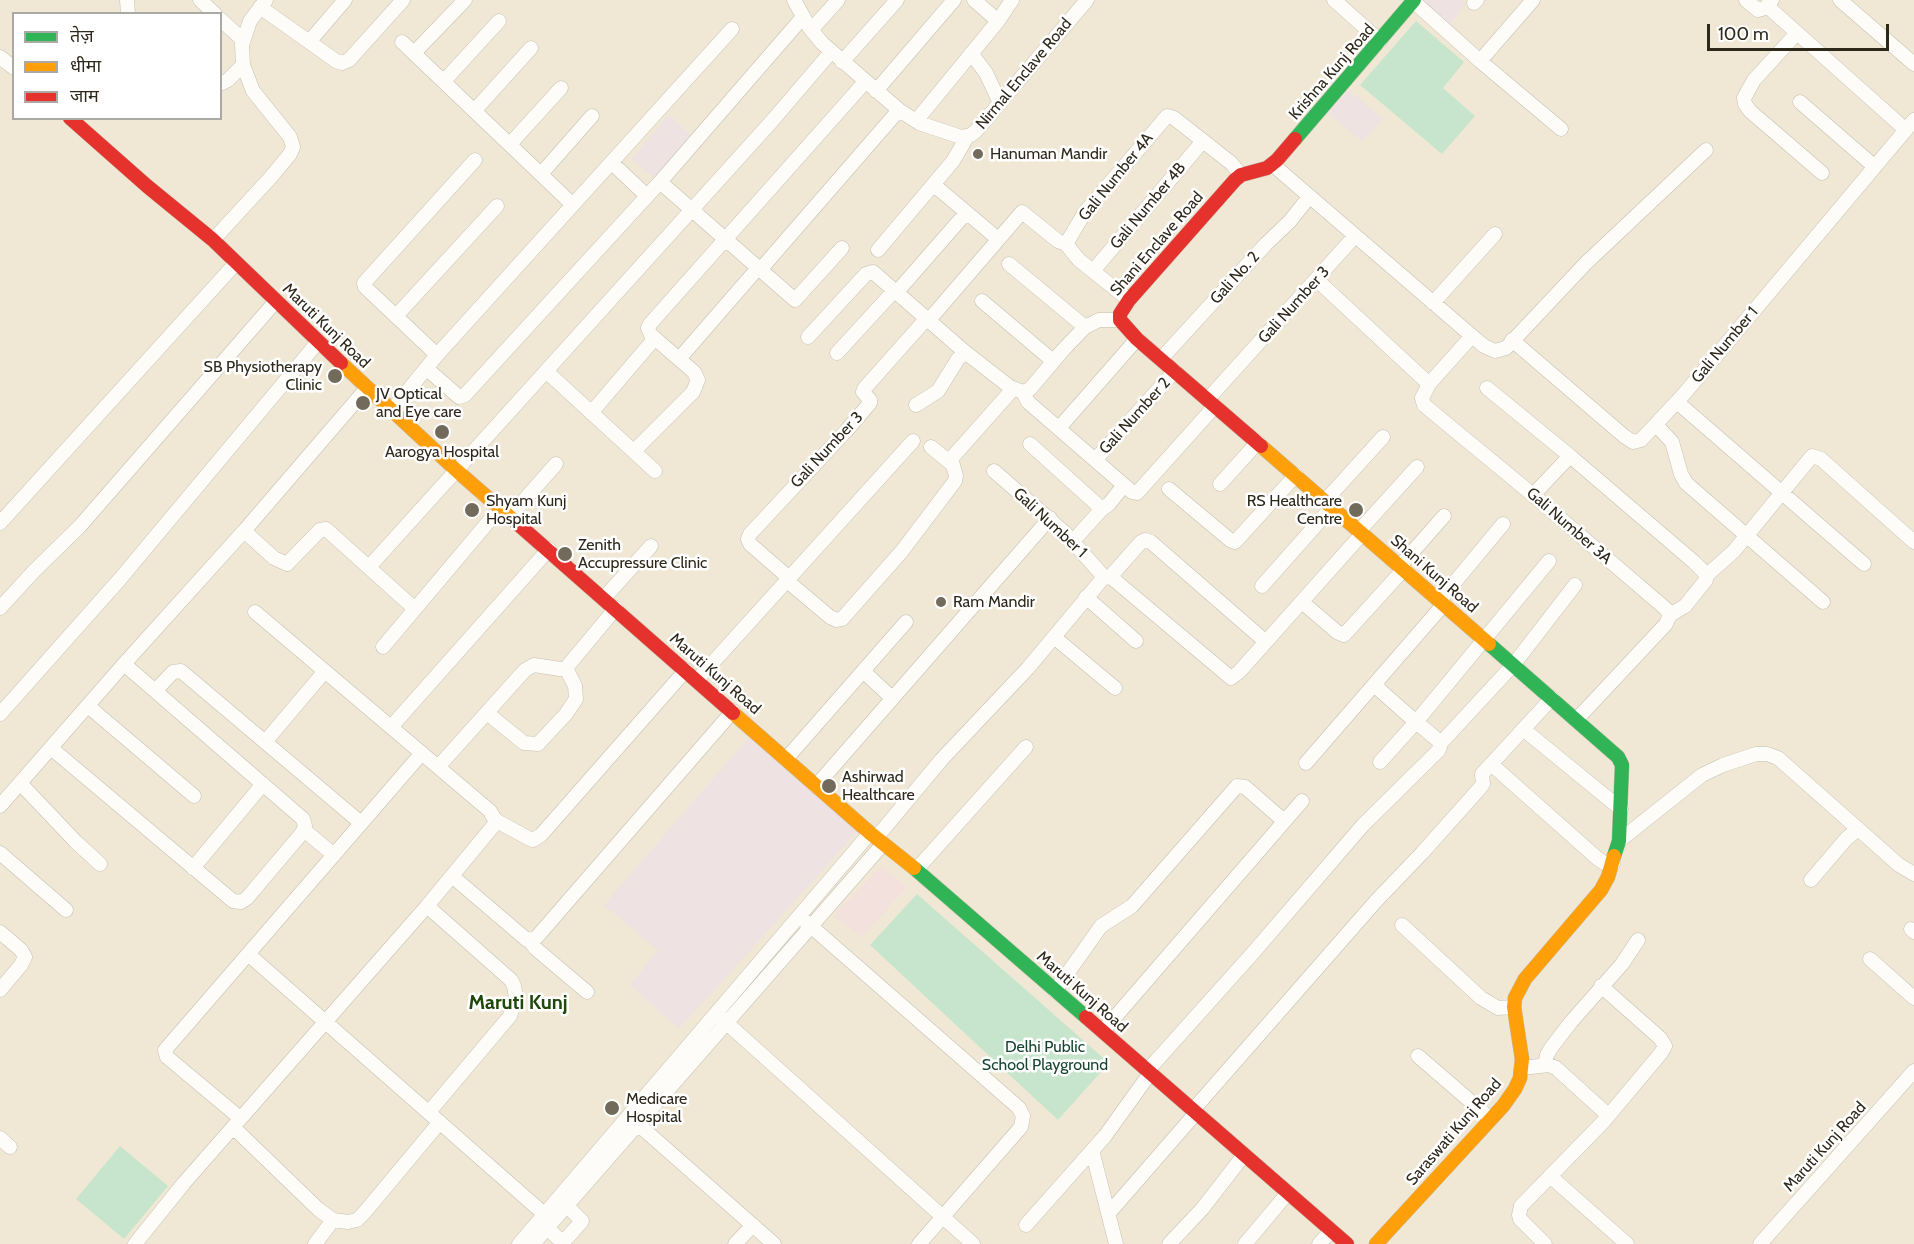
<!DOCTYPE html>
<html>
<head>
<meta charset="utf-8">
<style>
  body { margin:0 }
  #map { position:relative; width:1914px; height:1244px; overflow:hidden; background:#f0e8d5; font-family:Cabin,"Noto Sans Devanagari",sans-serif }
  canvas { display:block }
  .legend { position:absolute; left:12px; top:12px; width:210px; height:108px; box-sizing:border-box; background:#fff; border:2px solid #aba9a4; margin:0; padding:8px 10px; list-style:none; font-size:18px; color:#2e281b }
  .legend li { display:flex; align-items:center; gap:12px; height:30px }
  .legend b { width:30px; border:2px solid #aba9a4 }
  .scale { position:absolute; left:1707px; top:24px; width:182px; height:27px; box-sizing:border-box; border:3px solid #2e281b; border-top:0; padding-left:8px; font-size:18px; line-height:21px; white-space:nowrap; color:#2e281b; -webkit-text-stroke:4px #fff; paint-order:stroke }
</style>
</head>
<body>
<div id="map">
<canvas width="1914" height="1244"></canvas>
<ul class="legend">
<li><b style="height:8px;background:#30b455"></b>तेज़</li>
<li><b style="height:8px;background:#ff9f0a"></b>धीमा</li>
<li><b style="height:8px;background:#e5322d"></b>जाम</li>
</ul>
<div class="scale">100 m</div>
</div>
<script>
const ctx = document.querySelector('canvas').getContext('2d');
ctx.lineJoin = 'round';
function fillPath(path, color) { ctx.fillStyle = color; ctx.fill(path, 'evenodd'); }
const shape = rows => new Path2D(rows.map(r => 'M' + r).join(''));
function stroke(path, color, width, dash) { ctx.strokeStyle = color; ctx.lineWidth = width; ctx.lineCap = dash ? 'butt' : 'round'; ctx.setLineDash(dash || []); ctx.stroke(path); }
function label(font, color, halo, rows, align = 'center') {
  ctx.font = font + ' Cabin,sans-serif'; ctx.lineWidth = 5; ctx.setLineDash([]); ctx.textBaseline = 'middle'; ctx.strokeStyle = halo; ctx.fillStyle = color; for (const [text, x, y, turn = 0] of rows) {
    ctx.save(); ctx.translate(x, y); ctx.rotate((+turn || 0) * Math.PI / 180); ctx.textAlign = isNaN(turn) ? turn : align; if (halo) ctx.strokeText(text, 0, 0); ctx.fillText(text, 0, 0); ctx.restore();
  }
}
const commercial = shape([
  [881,866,907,887,862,937,833,916]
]);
const education = shape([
  [1419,0,1461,0,1466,4,1448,26],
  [1349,90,1383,119,1362,141,1328,113],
  [669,115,691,135,654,178,631,159],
  [750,736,859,830,679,1029,630,985,658,950,604,905]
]);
const green = shape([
  [1416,21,1464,62,1443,88,1475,116,1442,154,1360,85],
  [917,894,1109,1063,1058,1120,870,945],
  [120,1146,168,1186,124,1239,76,1199]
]);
const street = shape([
  [127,0,128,14],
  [200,0,215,14],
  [794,0,809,27,822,43,899,110,919,123,961,137,971,135,976,131,1087,0],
  [974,0,998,21],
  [1334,0,1380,41],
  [1746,0,1758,10,1765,8,1772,0],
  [1840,0,1914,64],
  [1413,1,1480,61,1561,129],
  [1474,3,1477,0],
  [1767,6,1906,130],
  [260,7,336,61,342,63,349,60,403,0],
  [220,19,243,40],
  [811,30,838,0],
  [1797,33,1754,80,1744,98,1745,104,1750,111,1822,173],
  [309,42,345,0],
  [402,42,573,205],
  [414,53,465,0],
  [971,53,986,73,1000,103],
  [0,57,14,68],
  [1480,61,1533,0],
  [842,62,897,0],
  [444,81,499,21],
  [220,84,228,80,243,65],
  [876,91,954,0],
  [1800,102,1875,167],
  [475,110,531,48],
  [916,121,998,21,1012,0],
  [510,144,561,88],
  [612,163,647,196],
  [1272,164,1472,336,1484,346,1495,351,1506,348,1586,263,1706,150],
  [541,174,592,116],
  [660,182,795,300,842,248],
  [934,185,998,239],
  [213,240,271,177,290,154,293,147,290,137,253,91,243,65,242,45,250,21,266,0],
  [1066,244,1085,212,1167,116,1174,118,1231,163,1241,175],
  [878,250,953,161,967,137],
  [1009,264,1085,327],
  [760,270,899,110],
  [1093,271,1203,141],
  [1317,280,1429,384],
  [896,293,966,213],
  [982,301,1053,361],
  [1433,303,1495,234],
  [396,316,497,206],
  [929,320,1022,212,1058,241,1066,244,1079,260,1129,300],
  [1472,336,1429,384,1422,398,1424,405,1533,495,1666,609,1670,615,1666,624,1577,719],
  [808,337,866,274,873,272,965,352,1010,387,1023,392,1030,389,1063,350,1085,327,1099,320,1120,320],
  [1512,340,1624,436,1633,442,1641,440,1684,394,1914,120],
  [837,353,894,291],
  [437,355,365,287,364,283,475,160],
  [679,359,758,268],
  [1161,359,1266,244,1290,221,1309,197],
  [426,368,459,397,465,395,660,182,803,17],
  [547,372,655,471],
  [1487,388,1570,456],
  [1023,392,1028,402,1132,492,1137,493,1215,406],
  [1208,399,1355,236],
  [1677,402,1864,564],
  [916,405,938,391,958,359,965,352],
  [392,410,437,355,732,29],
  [591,413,655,338],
  [1656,425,1672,442,1681,474,1686,483,1823,602],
  [1059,428,1137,339],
  [1030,444,1102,509,1073,541],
  [634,451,693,392,698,380,694,372,651,335,648,328,650,324,865,82],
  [1095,460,1175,371],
  [949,461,1013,389],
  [994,471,1065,533,1104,577],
  [1220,484,1258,442],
  [1169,489,1230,540,1235,542,1296,475],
  [1533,495,1570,456,1694,562,1705,573,1706,580,1685,606,1670,615],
  [1325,501,1383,437],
  [1102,509,1109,504,1124,485],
  [510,516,556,464],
  [0,523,236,263],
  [244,531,274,558,287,564,320,530,326,529,415,609],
  [1359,531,1417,467],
  [1400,566,1444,516],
  [369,567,772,121,831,52],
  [1706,576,1734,551,1812,456,1821,459,1914,542],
  [788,577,750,544,748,539,750,534,846,431,870,403,870,400,863,392,864,389,927,318],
  [1110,577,1141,542,1145,540,1151,542,1266,642],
  [786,580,830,617,837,620,842,619,902,551,955,481,956,476,953,465,931,447],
  [1262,586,1332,507],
  [1086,597,1136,641],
  [604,598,651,546],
  [1440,600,1503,524],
  [1302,602,1337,632,1344,635,1404,569],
  [0,608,34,571,80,526,276,301],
  [1054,637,1115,688],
  [383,647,500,508],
  [863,671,892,698],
  [697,680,913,441],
  [1374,685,1416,722,1380,762],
  [155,691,173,672,181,671,361,823],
  [88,706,194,796],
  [487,713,524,743,538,744,566,714,576,699,575,686,566,668],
  [0,714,120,579,318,342],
  [391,727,549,549],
  [1523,729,1621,809],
  [265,742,325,671],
  [1440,744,1514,664,1575,585],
  [51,748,233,901,241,902,247,898,302,833,305,826,303,819,124,664],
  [786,759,906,622],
  [1306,763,1444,604],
  [1491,764,1597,858,1604,863,1613,864],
  [438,767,525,670,534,665,560,669,566,668,616,608],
  [20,783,76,842,100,864],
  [816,786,1050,518],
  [0,806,124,664,244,531,367,388],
  [495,820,530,839,533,840,541,835,686,670],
  [304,830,334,855],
  [876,838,942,759,1028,668,1104,577,1112,578,1231,678,1239,672,1362,534],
  [1619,841,1702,775,1723,765,1756,754,1767,754,1778,758,1899,865,1914,874],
  [0,853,66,910],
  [193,868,263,784],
  [916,870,1026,747],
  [452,876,527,940,536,938,733,711],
  [1811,880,1846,839,1858,829],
  [427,906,511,980,514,986,516,998,510,1016,429,1112],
  [805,921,1019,1108,1023,1116,1021,1127,919,1244],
  [1402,925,1481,998,1498,1008,1514,1007],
  [1911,929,1914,932],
  [0,932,21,950,25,957,21,965,0,990],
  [530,941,535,948,587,992],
  [248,954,551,1220],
  [1870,959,1914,998],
  [1055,991,1101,926,1132,906,1237,786,1245,787,1284,821],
  [720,1017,973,1244],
  [1103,1031,1302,801],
  [1418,1056,1491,1119],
  [1545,1065,1547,1055,1551,1048,1571,1022,1622,964,1638,940],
  [1521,1068,1549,1065,1556,1068,1608,1115],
  [1148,1070,1252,954,1363,825,1438,751,1440,747,1439,741,1416,722,1549,561],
  [1193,1110,1376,901,1422,853,1480,788,1483,784,1482,774,1552,698],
  [240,1118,167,1057,165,1050,422,753],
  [632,1119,774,1244],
  [233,1127,318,1209,333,1220,348,1222,357,1220,364,1213,440,1122],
  [0,1138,10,1147],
  [1092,1150,1116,1244],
  [1550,1176,1627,1244],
  [1109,1213,1196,1113],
  [1026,1225,1105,1136,1151,1072],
  [547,1228,560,1240,567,1238,582,1221,567,1206],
  [135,1244,184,1183,427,906,494,825,495,820,490,811,255,612],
  [315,1244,333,1220],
  [519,1244,870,833],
  [533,1244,883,844],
  [735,1244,753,1225],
  [1169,1244,1202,1209,1244,1155],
  [1245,1244,1287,1194],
  [1319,1244,1331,1231],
  [1545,1244,1520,1219,1519,1215,1521,1206,1604,1121,1661,1053,1665,1046,1660,1038,1601,986],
  [1760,1244,1914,1071]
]);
const fast = shape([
  [1295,139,1414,0],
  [1489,644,1618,757,1622,765,1619,841,1614,856],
  [914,868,1086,1017]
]);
const slow = shape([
  [341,363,456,470,519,525],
  [1261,446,1489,644],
  [733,713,870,833,914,868],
  [1376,1244,1503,1106,1515,1089,1520,1078,1522,1059,1514,1007,1515,998,1525,979,1601,890,1608,877,1614,856]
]);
const jam = shape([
  [70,118,147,186,213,240,341,363],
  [1261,446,1137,339,1120,320,1120,314,1129,300,1235,180,1241,175,1267,168,1277,160,1295,139],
  [519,525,733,713],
  [1086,1017,1347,1244]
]);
const markers = [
  [978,154,6,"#726b5c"],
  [335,376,8,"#726b5c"],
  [363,403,8,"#726b5c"],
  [442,432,8,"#726b5c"],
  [472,510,8,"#726b5c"],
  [1356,510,8,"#726b5c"],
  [565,554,8,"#726b5c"],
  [941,602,6,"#726b5c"],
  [829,786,8,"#726b5c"],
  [612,1108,8,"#726b5c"]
];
const streetNames = [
  ["Krishna Kunj Road",1332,72,-49],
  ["Nirmal Enclave Road",1024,74,-50],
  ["Gali Number 4A",1116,177,-51],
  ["Gali Number 4B",1148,206,-50],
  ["Shani Enclave Road",1157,244,-49],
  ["Gali No. 2",1235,278,-48],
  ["Gali Number 3",1294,305,-48],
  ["Maruti Kunj Road",326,326,44],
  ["Gali Number 1",1725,345,-50],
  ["Gali Number 2",1135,416,-48],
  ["Gali Number 3",827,450,-47],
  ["Gali Number 1",1050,523,43],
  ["Gali Number 3A",1569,526,41],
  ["Shani Kunj Road",1434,574,41],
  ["Maruti Kunj Road",715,674,41],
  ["Maruti Kunj Road",1082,992,41],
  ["Saraswati Kunj Road",1454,1132,-49],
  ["Maruti Kunj Road",1825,1147,-48]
];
const poiNames = [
  ["Hanuman Mandir",990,154],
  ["SB Physiotherapy",322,367,"right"],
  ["Clinic",322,385,"right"],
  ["JV Optical",376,394],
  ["and Eye care",376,412],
  ["Aarogya Hospital",442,452,"center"],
  ["Shyam Kunj",486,501],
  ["Hospital",486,519],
  ["RS Healthcare",1342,501,"right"],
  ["Centre",1342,519,"right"],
  ["Zenith",578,545],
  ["Accupressure Clinic",578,563],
  ["Ram Mandir",953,602],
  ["Ashirwad",842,777],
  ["Healthcare",842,795],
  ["Medicare",626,1099],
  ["Hospital",626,1117]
];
const parkNames = [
  ["Delhi Public",1045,1047],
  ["School Playground",1045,1065]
];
const quarterNames = [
  ["Maruti Kunj",518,1003]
];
fillPath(commercial, '#f3e1dd');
fillPath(education, '#efe2e3');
fillPath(green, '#c7e5cc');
stroke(street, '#c5bfb0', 15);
stroke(fast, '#c5bfb0', 15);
stroke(slow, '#c5bfb0', 15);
stroke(jam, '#c5bfb0', 15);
stroke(street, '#fdfcf9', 14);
stroke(fast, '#30b455', 14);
stroke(slow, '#ff9f0a', 14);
stroke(jam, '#e5322d', 14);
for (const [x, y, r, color] of markers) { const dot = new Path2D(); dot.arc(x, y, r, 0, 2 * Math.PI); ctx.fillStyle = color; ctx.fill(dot); stroke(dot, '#fff', 2); }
label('16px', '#2e281b', '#fff', streetNames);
label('16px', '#2e281b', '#fff', poiNames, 'left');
label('16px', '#174431', '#fff', parkNames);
label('bold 20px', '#1f480a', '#fff', quarterNames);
</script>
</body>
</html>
